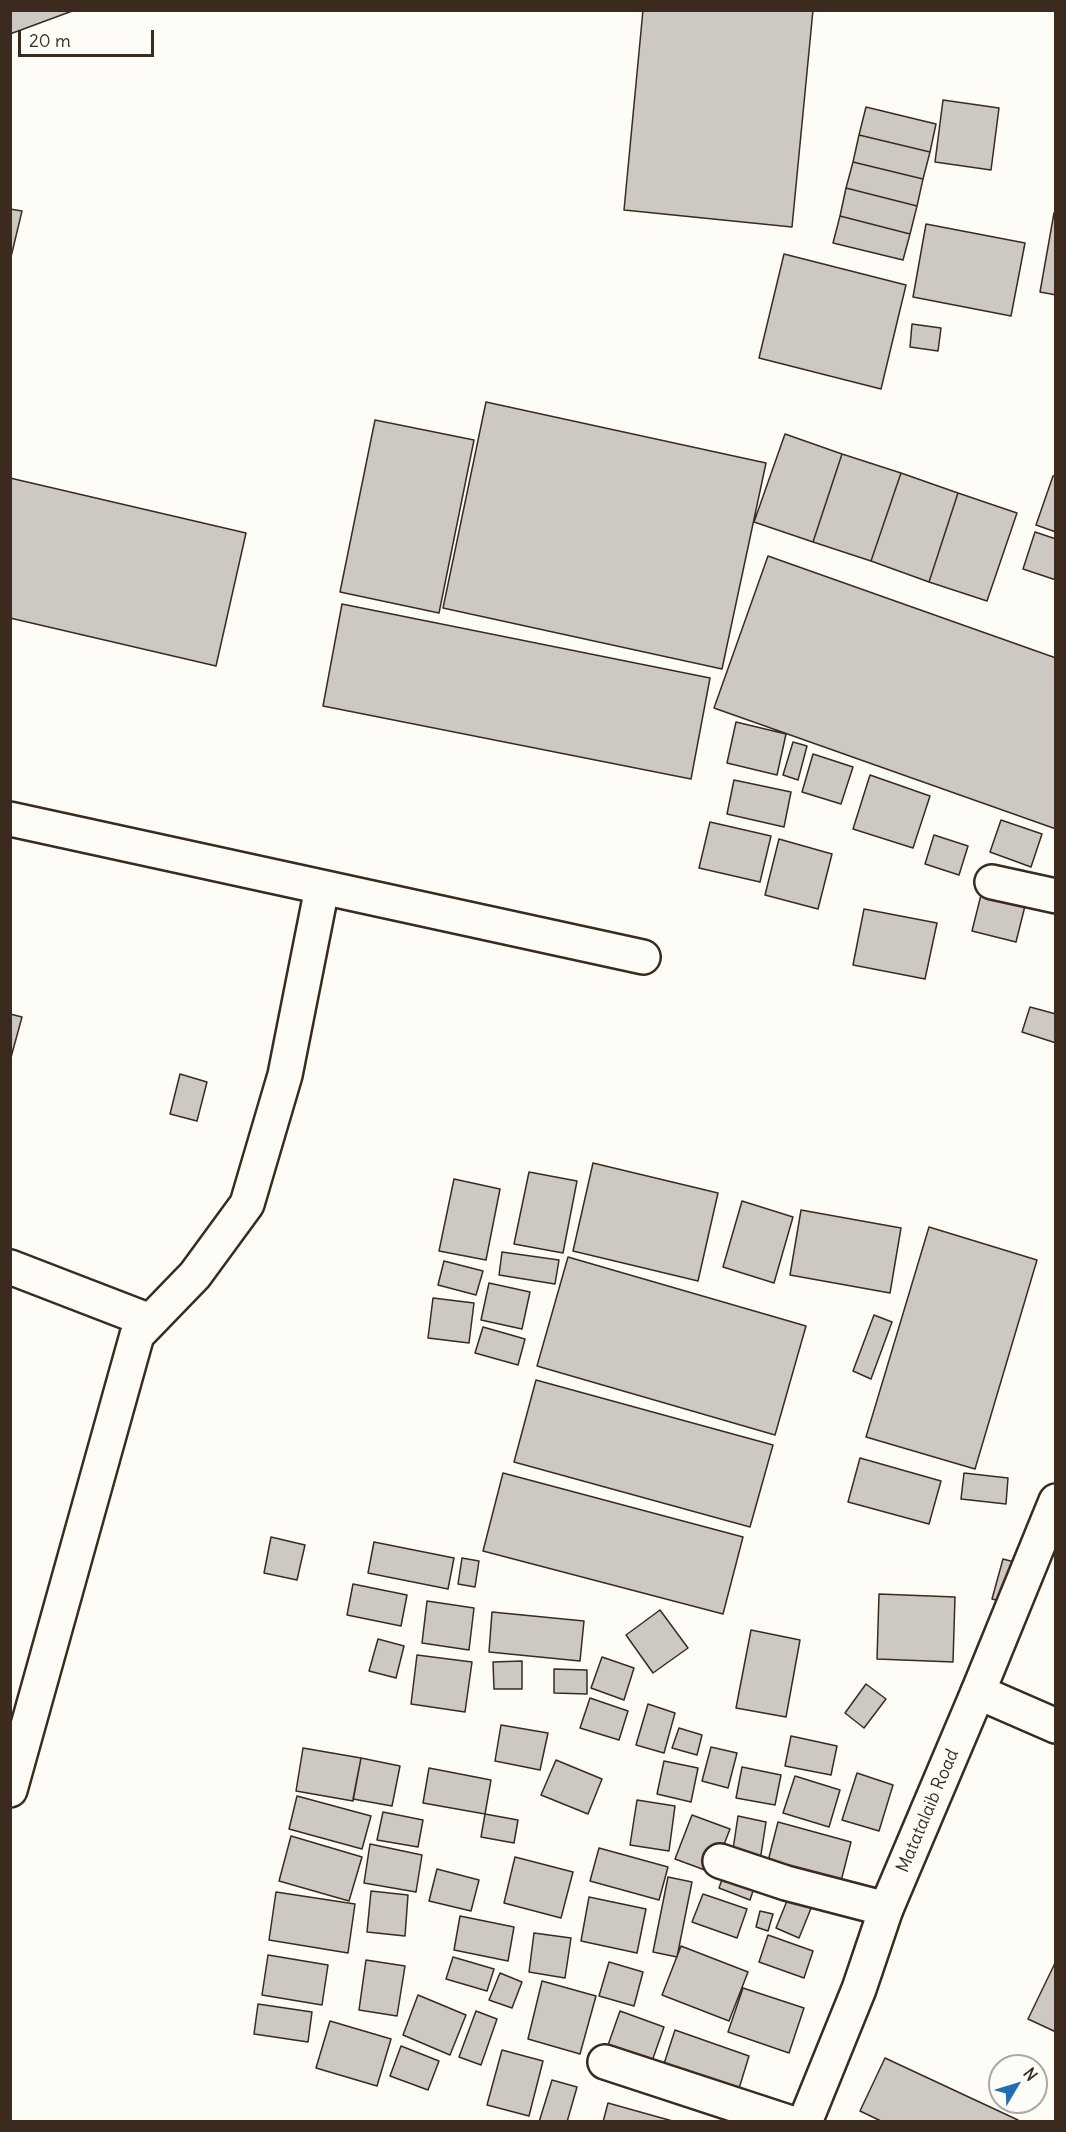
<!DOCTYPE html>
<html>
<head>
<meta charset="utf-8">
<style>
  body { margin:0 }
  #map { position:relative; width:1066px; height:2132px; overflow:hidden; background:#fdfcf7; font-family:Delius,sans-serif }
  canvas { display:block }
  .frame { position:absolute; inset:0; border:12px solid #3b2a1e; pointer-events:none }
  .north { position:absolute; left:988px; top:2054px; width:60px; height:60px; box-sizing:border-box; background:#fdfcf7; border:2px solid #afa8a0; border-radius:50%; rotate:52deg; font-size:16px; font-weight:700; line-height:24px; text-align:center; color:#3b2a1e }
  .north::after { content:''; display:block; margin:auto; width:21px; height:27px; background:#1f6fb2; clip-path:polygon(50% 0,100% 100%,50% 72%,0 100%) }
  .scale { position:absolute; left:18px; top:30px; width:136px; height:27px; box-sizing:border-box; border:3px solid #3b2a1e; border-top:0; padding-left:8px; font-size:18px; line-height:21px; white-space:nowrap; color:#3b2a1e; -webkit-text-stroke:4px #fdfcf7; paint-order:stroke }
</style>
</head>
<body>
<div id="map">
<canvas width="1066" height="2132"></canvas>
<div class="frame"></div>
<div class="north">N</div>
<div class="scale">20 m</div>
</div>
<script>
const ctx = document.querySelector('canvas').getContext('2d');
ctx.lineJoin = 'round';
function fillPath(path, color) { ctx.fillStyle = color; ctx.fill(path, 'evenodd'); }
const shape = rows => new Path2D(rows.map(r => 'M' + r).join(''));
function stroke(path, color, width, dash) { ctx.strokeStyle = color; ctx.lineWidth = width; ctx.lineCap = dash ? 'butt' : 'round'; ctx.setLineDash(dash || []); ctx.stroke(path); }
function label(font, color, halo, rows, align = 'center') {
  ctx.font = font + ' Delius,sans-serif'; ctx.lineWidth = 4.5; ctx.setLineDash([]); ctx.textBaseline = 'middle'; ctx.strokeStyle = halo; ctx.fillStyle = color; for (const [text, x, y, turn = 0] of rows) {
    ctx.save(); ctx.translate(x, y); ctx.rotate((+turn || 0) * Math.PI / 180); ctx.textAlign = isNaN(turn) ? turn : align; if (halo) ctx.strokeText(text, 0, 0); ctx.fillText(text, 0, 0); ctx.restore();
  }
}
const building = shape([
  [10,10,75,10,10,34,10,10],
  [643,10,813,10,792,227,624,210,643,10],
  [943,100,999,108,991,170,935,162,943,100],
  [866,107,936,124,930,152,859,135,866,107],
  [859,135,930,152,923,179,853,162,859,135],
  [853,162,923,179,917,206,846,188,853,162],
  [846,188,917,206,910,234,840,216,846,188],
  [10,209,22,211,10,261,10,209],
  [1054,213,1056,214,1056,295,1040,292,1054,213],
  [840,216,910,234,903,260,833,243,840,216],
  [926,224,1025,243,1011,316,913,297,926,224],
  [784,254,906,285,881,389,759,358,784,254],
  [912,324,941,328,938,351,910,347,912,324],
  [486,402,766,463,722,669,443,608,486,402],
  [375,420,474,440,439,613,340,592,375,420],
  [785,434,842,454,813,542,754,522,785,434],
  [842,454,901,473,871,561,813,542,842,454],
  [901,473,958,493,929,582,871,561,901,473],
  [1053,476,1056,476,1056,532,1036,525,1053,476],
  [10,478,246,533,216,666,10,618,10,478],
  [958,493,1017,513,987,601,929,582,958,493],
  [1035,532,1056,539,1056,580,1023,569,1035,532],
  [768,556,1056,658,1056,829,714,708,768,556],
  [342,604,710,678,691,779,323,706,342,604],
  [736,722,786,734,777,775,727,763,736,722],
  [793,742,807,746,798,780,783,775,793,742],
  [813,754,853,767,841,804,802,792,813,754],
  [870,775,930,796,913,848,853,829,870,775],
  [734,780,791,792,784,827,727,814,734,780],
  [1001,820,1042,834,1031,867,990,852,1001,820],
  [710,822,771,836,760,882,699,868,710,822],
  [934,835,968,846,959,875,925,864,934,835],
  [779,839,832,854,818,909,765,895,779,839],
  [983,887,1027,898,1016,942,972,931,983,887],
  [864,909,937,923,925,979,853,965,864,909],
  [1030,1007,1056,1014,1056,1043,1022,1032,1030,1007],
  [10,1014,22,1017,10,1061,10,1014],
  [180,1074,207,1082,197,1121,170,1114,180,1074],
  [593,1163,718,1193,698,1281,573,1251,593,1163],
  [529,1172,577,1181,563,1253,514,1244,529,1172],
  [454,1179,500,1189,486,1260,439,1251,454,1179],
  [742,1201,793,1217,774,1283,723,1267,742,1201],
  [801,1210,901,1228,890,1293,790,1275,801,1210],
  [929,1227,1037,1260,975,1469,866,1437,929,1227],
  [502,1252,559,1260,555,1284,499,1275,502,1252],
  [568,1257,806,1326,775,1435,537,1366,568,1257],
  [444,1261,483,1271,476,1295,438,1285,444,1261],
  [489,1283,530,1292,522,1329,481,1320,489,1283],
  [433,1298,474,1303,469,1343,428,1338,433,1298],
  [874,1315,892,1322,871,1379,853,1371,874,1315],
  [483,1327,525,1339,518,1365,475,1353,483,1327],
  [536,1380,773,1445,750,1527,514,1462,536,1380],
  [860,1458,941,1481,929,1524,848,1502,860,1458],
  [503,1473,743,1537,723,1614,483,1551,503,1473],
  [964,1473,1008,1478,1006,1504,961,1499,964,1473],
  [271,1537,305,1545,297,1580,264,1573,271,1537],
  [374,1542,454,1558,448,1589,368,1573,374,1542],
  [462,1558,479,1561,475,1587,458,1584,462,1558],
  [1003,1559,1022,1564,1011,1604,992,1599,1003,1559],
  [353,1584,407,1595,401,1626,347,1615,353,1584],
  [879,1594,955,1597,953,1662,877,1659,879,1594],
  [427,1601,474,1608,469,1650,422,1643,427,1601],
  [660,1610,688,1648,653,1673,626,1635,660,1610],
  [492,1612,584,1621,580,1661,489,1652,492,1612],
  [751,1630,800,1640,786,1717,736,1708,751,1630],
  [378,1639,404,1646,396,1678,369,1671,378,1639],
  [417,1655,472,1662,465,1712,411,1704,417,1655],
  [602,1657,634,1668,624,1700,591,1688,602,1657],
  [522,1661,522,1689,494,1689,493,1662,522,1661],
  [554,1669,587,1670,587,1694,554,1693,554,1669],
  [866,1684,886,1699,864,1728,845,1713,866,1684],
  [590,1698,628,1711,619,1740,580,1728,590,1698],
  [648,1704,675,1713,664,1753,636,1745,648,1704],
  [501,1725,548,1733,540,1770,495,1761,501,1725],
  [679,1728,702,1735,697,1755,672,1748,679,1728],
  [791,1736,837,1746,831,1775,785,1766,791,1736],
  [711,1747,737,1753,728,1788,702,1781,711,1747],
  [303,1748,361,1758,353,1801,296,1791,303,1748],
  [361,1758,400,1766,392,1806,353,1799,361,1758],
  [556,1760,602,1779,588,1814,541,1795,556,1760],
  [664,1761,698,1768,691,1802,657,1794,664,1761],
  [742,1767,781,1775,775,1805,736,1798,742,1767],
  [429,1768,491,1780,485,1814,423,1803,429,1768],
  [857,1773,893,1785,879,1831,842,1820,857,1773],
  [795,1776,840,1790,829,1827,783,1813,795,1776],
  [297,1796,371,1816,362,1849,289,1829,297,1796],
  [637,1800,675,1806,669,1851,630,1845,637,1800],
  [383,1812,423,1820,418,1847,377,1840,383,1812],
  [485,1814,518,1820,514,1843,481,1837,485,1814],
  [692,1815,730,1829,713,1873,675,1859,692,1815],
  [738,1816,766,1822,760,1861,732,1856,738,1816],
  [778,1822,851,1842,840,1885,767,1865,778,1822],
  [291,1836,362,1857,349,1901,279,1881,291,1836],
  [370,1844,422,1855,416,1892,364,1883,370,1844],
  [599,1848,668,1867,659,1900,590,1881,599,1848],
  [515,1857,573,1872,561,1918,504,1903,515,1857],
  [437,1869,479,1880,471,1911,429,1901,437,1869],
  [724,1874,755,1885,750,1900,719,1888,724,1874],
  [668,1877,692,1882,677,1957,653,1952,668,1877],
  [371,1891,408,1895,405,1936,367,1932,371,1891],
  [791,1891,814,1901,799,1938,776,1928,791,1891],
  [276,1892,355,1904,348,1953,269,1940,276,1892],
  [703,1894,747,1909,737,1938,692,1922,703,1894],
  [589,1897,646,1909,637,1953,581,1941,589,1897],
  [760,1911,773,1914,768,1931,756,1927,760,1911],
  [460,1916,514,1927,508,1961,454,1950,460,1916],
  [534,1933,571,1938,565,1978,529,1972,534,1933],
  [768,1935,813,1951,804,1978,759,1962,768,1935],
  [681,1946,748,1972,729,2021,662,1995,681,1946],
  [268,1955,328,1965,322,2005,262,1995,268,1955],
  [453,1957,494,1969,487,1991,446,1979,453,1957],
  [366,1960,405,1966,397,2016,359,2010,366,1960],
  [1056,1961,1056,2032,1028,2019,1056,1961],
  [609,1962,643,1972,634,2006,599,1996,609,1962],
  [500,1973,522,1982,512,2008,489,2000,500,1973],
  [542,1981,596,1996,580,2054,528,2039,542,1981],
  [743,1988,804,2008,789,2053,728,2032,743,1988],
  [418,1995,466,2015,450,2055,403,2035,418,1995],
  [258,2004,312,2012,308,2042,254,2034,258,2004],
  [476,2011,497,2019,481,2065,459,2057,476,2011],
  [620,2011,664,2027,651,2064,607,2048,620,2011],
  [330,2021,391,2039,377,2086,316,2068,330,2021],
  [675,2030,749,2056,737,2095,662,2070,675,2030],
  [401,2046,439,2061,428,2090,390,2076,401,2046],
  [502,2050,543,2061,529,2116,487,2105,502,2050],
  [885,2058,1018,2120,1017,2122,883,2122,860,2111,885,2058],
  [552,2080,577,2087,567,2122,539,2122,552,2080],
  [608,2103,676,2122,603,2122,608,2103]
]);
const minor = shape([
  [10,819,643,957],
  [992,882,1056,896],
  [10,1267,150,1321],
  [978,1692,1056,1726],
  [10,1790,137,1335,195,1275,247,1204,285,1075,322,888],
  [720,1861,786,1883,886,1909],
  [605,2062,788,2122]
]);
const major = shape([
  [805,2122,859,1989,886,1909,978,1692,1056,1501]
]);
const streetNames = [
  ["Matatalaib Road",928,1811,-67]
];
fillPath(building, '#cdc8c2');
stroke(building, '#3b2a1e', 1.5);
stroke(minor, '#3b2a1e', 38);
stroke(major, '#3b2a1e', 38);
stroke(minor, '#fdfcf7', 33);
stroke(major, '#fdfcf7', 33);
label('18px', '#3b2a1e', '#fdfcf7', streetNames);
</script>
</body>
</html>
